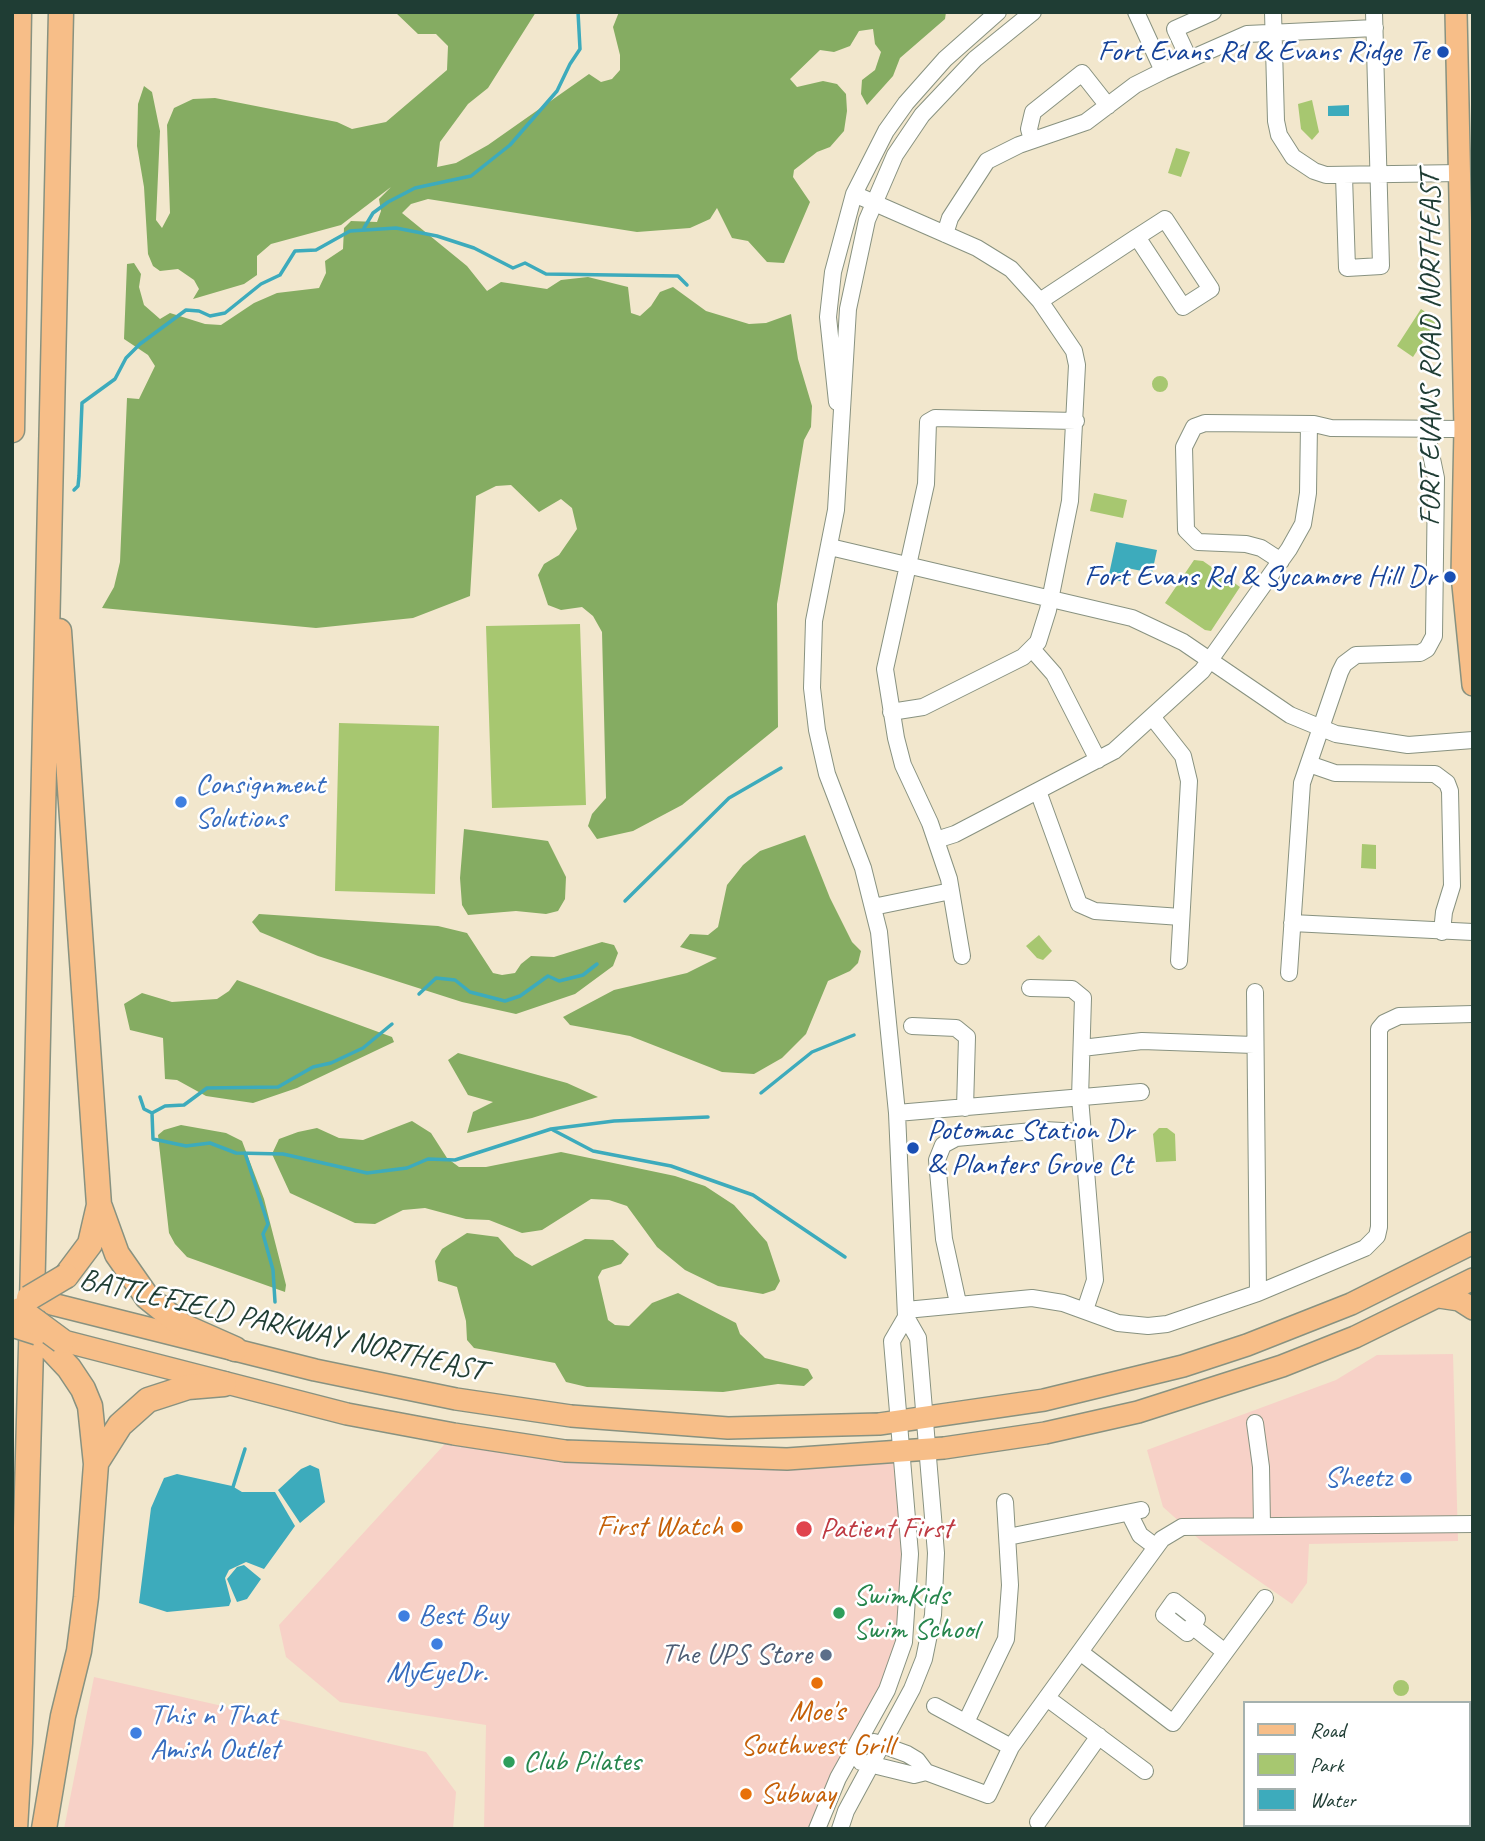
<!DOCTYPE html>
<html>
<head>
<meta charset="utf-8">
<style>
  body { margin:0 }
  #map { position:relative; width:1485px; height:1841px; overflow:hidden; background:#f2e7cd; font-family:Caveat,sans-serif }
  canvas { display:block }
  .frame { position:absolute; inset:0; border:14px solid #1f3d34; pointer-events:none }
  .legend { position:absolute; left:1243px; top:1701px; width:228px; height:126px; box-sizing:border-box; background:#fff; border:2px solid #a5b1ae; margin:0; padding:9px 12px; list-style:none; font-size:21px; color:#1f3d34 }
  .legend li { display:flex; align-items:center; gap:14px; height:35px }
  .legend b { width:35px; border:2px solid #a5b1ae }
</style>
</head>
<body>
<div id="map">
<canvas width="1485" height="1841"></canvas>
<div class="frame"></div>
<ul class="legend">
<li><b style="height:9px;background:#f7be88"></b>Road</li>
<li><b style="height:19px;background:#a7c770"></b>Park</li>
<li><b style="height:19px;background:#3dabbc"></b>Water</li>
</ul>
</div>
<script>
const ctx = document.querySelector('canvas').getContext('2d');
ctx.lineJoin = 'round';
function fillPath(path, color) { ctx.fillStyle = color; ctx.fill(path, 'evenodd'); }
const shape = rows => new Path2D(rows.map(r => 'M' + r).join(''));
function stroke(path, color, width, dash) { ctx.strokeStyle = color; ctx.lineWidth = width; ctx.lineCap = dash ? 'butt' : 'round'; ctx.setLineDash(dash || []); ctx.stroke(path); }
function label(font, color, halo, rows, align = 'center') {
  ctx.font = font + ' Caveat,sans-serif'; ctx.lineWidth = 5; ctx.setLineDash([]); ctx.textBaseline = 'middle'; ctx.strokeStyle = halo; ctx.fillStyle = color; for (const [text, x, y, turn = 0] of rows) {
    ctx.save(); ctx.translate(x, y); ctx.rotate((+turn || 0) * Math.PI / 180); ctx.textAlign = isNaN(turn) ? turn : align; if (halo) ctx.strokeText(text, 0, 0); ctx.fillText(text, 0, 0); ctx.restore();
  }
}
const built = shape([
  [1453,1354,1458,1541,1309,1544,1307,1583,1292,1604,1200,1540,1163,1507,1147,1450,1336,1380,1377,1355],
  [454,1434,565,1451,901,1452,910,1554,892,1661,820,1829,484,1829,486,1725,340,1702,286,1657,279,1625],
  [94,1677,426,1752,456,1792,453,1829,64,1829]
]);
const green = shape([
  [1312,100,1319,132,1312,140,1301,129,1298,104],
  [1176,148,1190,152,1181,177,1168,173],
  [1421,309,1437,320,1413,357,1397,346],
  '1152 384a8 8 0 1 1 16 0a8 8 0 1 1-16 0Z',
  [1094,493,1127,500,1123,518,1090,511],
  [1194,560,1203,561,1240,587,1211,631,1205,630,1165,603],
  [580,624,586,805,492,808,486,626],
  [339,723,439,726,435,894,335,891],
  [1362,844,1376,845,1376,869,1361,868],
  [1039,935,1052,951,1043,960,1037,958,1026,946],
  [1159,1128,1167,1128,1175,1134,1176,1161,1156,1162,1153,1134],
  '1393 1688a8 8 0 1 1 16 0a8 8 0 1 1-16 0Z'
]);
const forest = shape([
  [395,12,536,12,488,88,468,104,440,142,437,167,456,163,488,145,589,74,601,82,612,79,620,70,620,55,613,27,619,12,946,12,945,19,900,58,893,76,867,105,861,94,862,80,875,70,881,52,875,44,873,29,859,31,850,46,834,52,820,50,790,79,797,87,823,81,837,84,846,94,847,111,844,131,830,147,817,152,794,170,793,177,810,202,784,263,767,262,748,241,732,238,717,208,710,219,690,228,637,232,428,199,411,204,402,213,467,266,487,291,501,282,547,289,561,280,588,277,628,287,631,313,640,316,651,306,660,292,673,287,706,311,749,324,766,323,791,314,798,359,812,406,811,427,804,440,777,604,778,727,682,805,633,831,597,839,588,826,592,814,606,798,602,632,593,616,582,607,561,610,548,605,538,575,544,564,559,555,577,529,572,508,561,499,539,512,511,485,496,486,476,496,470,596,413,618,316,628,102,608,114,587,120,562,127,398,139,399,155,366,148,355,124,339,127,264,134,263,141,274,139,287,144,305,160,319,170,313,205,324,221,325,254,303,277,293,319,288,326,273,325,261,343,249,344,228,351,221,377,222,381,211,379,199,391,187,341,225,271,244,257,256,257,275,244,284,193,299,199,289,194,280,178,269,160,271,153,266,148,254,144,187,137,146,138,104,144,86,152,92,160,131,156,220,162,228,170,213,167,125,174,108,193,99,215,98,337,122,352,129,386,122,447,70,448,46,436,34,418,34],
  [464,829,548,841,566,877,565,899,558,911,546,914,516,911,468,915,462,905,460,878],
  [805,835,830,898,852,942,861,951,858,963,850,971,828,981,806,1034,782,1058,754,1074,722,1072,630,1036,570,1025,563,1017,614,990,687,973,717,958,680,947,690,934,708,935,718,927,727,885,743,865,760,851],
  [259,914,438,926,467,933,493,973,502,975,515,973,521,964,531,956,554,957,602,942,614,945,618,953,613,966,575,994,516,1014,462,1002,318,956,260,932,252,922],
  [237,980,392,1037,394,1042,297,1088,253,1103,206,1096,177,1080,165,1079,163,1038,130,1030,124,1004,142,993,172,1002,217,999,229,991],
  [458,1053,567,1083,598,1097,532,1118,467,1133,473,1112,493,1102,468,1095,448,1060],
  [412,1121,431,1133,447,1158,459,1167,486,1167,561,1152,675,1176,705,1186,734,1205,767,1242,780,1281,775,1290,763,1294,718,1286,685,1270,657,1247,627,1206,609,1200,591,1199,542,1230,522,1233,489,1220,466,1219,425,1208,403,1210,375,1224,355,1223,290,1193,272,1154,279,1139,298,1132,317,1128,339,1138,363,1140],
  [181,1125,226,1133,242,1141,264,1199,286,1285,285,1292,187,1257,175,1244,169,1233,158,1135,164,1130],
  [467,1233,498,1237,515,1256,532,1266,585,1239,613,1240,629,1254,621,1264,602,1270,598,1277,608,1320,615,1325,629,1326,652,1303,678,1293,736,1323,740,1334,765,1358,808,1369,813,1378,804,1386,778,1384,723,1392,587,1387,566,1382,555,1363,474,1348,467,1340,466,1321,457,1287,438,1281,435,1261,442,1249]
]);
const water = shape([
  [1349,105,1349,116,1328,116,1328,106],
  [1116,542,1157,550,1152,573,1127,568,1124,582,1108,579],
  [310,1465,319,1469,325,1502,300,1523,278,1490,301,1469],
  [177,1474,232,1486,242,1492,275,1492,295,1526,264,1569,246,1562,229,1570,225,1578,231,1601,229,1606,167,1612,139,1603,151,1508,164,1478],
  [244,1565,261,1579,247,1599,237,1602,227,1579,237,1567]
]);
const stream = shape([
  [364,228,373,213,388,202,415,188,471,176,510,145,557,91,570,64,580,49,578,12],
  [74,490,78,486,79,476,82,403,115,379,126,358,140,344,186,310,199,311,210,316,225,313,261,284,280,275,295,251,316,250,350,231,396,228,437,236,474,248,513,268,525,263,546,274,678,276,687,285],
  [625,901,729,798,781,768],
  [419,994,436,978,455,980,470,992,505,1001,520,996,548,976,559,981,583,975,597,964],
  [761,1093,812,1052,854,1035],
  [140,1097,144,1109,152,1113,153,1139,186,1146,210,1143,236,1153,283,1154,367,1173,407,1168,428,1159,455,1160,551,1129,614,1121,708,1117],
  [152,1113,165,1106,184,1105,207,1088,278,1087,313,1067,331,1063,363,1048,392,1024],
  [553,1130,593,1151,671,1166,753,1195,845,1257],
  [245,1153,268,1224,263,1234,273,1270,275,1302],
  [233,1487,245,1449]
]);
const minor = shape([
  [1136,12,1163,71,1247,34,1375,28],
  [1273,12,1276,121,1279,135,1293,157,1314,171,1326,175,1461,173],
  [1189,59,1175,29,1213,12],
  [1032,140,1029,129,1033,112,1082,73,1108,106],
  [1344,176,1347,268,1381,266,1374,12],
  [854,194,977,248,1011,269,1040,301,1074,351,1077,365,1070,501,1048,610,1038,642,1023,657,923,707,891,712],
  [1165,219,1211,289,1183,307,1137,237,1165,219],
  [945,234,950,218,987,161,1019,145,1086,122,1135,85,1163,71],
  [1040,301,1137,237],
  [837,402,828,317,833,272,854,194,886,131,906,103,945,59,998,12],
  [830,547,1132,618,1183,642,1290,715,1336,734,1408,745,1473,740],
  [1281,561,1261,548,1246,544,1198,542,1186,530,1184,447,1194,427,1205,423,1314,424,1331,428,1465,429],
  [1032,649,1054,674,1098,760],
  [1153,718,1183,756,1189,781,1179,961],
  [1309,764,1335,773,1435,774,1447,783,1450,791,1452,886,1444,912,1442,932],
  [1038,791,1079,904,1095,911,1181,917],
  [936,840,955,834,1114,751,1202,671,1289,549,1303,524,1308,493,1309,424],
  [873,907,951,891],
  [1292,923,1473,932],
  [962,956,949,879,930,823,903,765,896,738,885,669,926,484,928,422,935,418,1076,421],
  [1289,973,1302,783,1340,672,1344,664,1356,655,1420,653,1427,649,1434,636,1436,478,1426,430],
  [1030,988,1072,989,1083,998,1080,1098,1095,1280,1085,1310],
  [1255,992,1258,1293],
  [912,1026,956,1028,967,1037,965,1108],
  [1082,1048,1142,1041,1254,1045],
  [897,1113,1141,1092],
  [958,1303,944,1239,937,1160,943,1145,956,1138,1044,1130,1081,1132],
  [906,1310,1032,1298,1063,1303,1118,1323,1148,1326,1167,1324,1258,1293,1365,1248,1377,1236,1379,1227,1379,1029,1384,1023,1399,1016,1473,1014],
  [1255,1423,1261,1467,1262,1525],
  [1129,1513,1140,1535,1156,1547],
  [1008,1537,1141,1510],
  [1174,1601,1197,1619,1187,1633,1164,1615,1174,1601],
  [1192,1626,1225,1652],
  [1080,1652,1173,1723,1265,1598],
  [1047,1698,1145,1771],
  [935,1706,1011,1747],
  [966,1722,1006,1639,1010,1585,1005,1502],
  [861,1762,914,1775,926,1772,917,1760,907,1754,874,1742],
  [926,1772,988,1795,1011,1747,1132,1580,1162,1539,1182,1527,1473,1524],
  [1038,1822,1099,1736],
  [817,1829,838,1778,887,1690,904,1642,910,1554,892,1341,906,1317],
  [840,1829,846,1811,912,1689,924,1659,933,1615,936,1553,918,1338,906,1317,897,1113,879,932,863,868,827,774,817,730,812,688,814,621,836,510,848,309,867,220,895,155,922,115,975,59,1033,12]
]);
const major = shape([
  [1456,12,1465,429,1462,575,1473,685],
  [1439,1297,1459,1300,1473,1309],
  [52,1304,315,1370,456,1399,571,1416,728,1428,879,1424,1044,1400,1183,1366,1247,1345,1351,1304,1473,1243],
  [48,1337,347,1414,454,1434,565,1451,787,1459,944,1448,1045,1433,1138,1412,1282,1366,1355,1337,1473,1279]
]);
const highway = shape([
  [12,430,19,12],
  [59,631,99,1205,90,1244,66,1276],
  [100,1207,117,1254,147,1297,183,1326,235,1349],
  [37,1334,69,1368,83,1389,90,1406,96,1464,86,1597,79,1651,63,1716,44,1829],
  [96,1463,120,1425,148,1400,188,1387,224,1384],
  [15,1829,20,1743,31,1348,61,12]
]);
const majorBridge = shape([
  [12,1326,37,1334]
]);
const highwayBridge = shape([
  [29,1298,66,1276],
  [20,1310,62,1341]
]);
const markers = [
  [1443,52,7,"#1a4fb4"],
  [1450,577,7,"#1a4fb4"],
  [181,802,7,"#3f7fe0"],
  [913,1148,7,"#1a4fb4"],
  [1406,1478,7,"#3f7fe0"],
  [737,1527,7,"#e8710a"],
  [804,1529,9,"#e0444e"],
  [839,1613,7,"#2e9e5b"],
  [404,1616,7,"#3f7fe0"],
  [437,1644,7,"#3f7fe0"],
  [826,1655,7,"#5c6f8a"],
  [817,1683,7,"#e8710a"],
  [136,1733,7,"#3f7fe0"],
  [509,1762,7,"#2e9e5b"],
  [746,1794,7,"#e8710a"]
];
const transitNames = [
  ["Fort Evans Rd & Evans Ridge Te",1429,52],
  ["Fort Evans Rd & Sycamore Hill Dr",1436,577],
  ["Potomac Station Dr",927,1131,"left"],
  ["& Planters Grove Ct",927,1165,"left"]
];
const streetNames = [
  ["FORT EVANS ROAD NORTHEAST",1431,349,-90],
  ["BATTLEFIELD PARKWAY NORTHEAST",282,1326,13]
];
const shopNames = [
  ["Consignment",195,785],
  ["Solutions",195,819],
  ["Sheetz",1392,1478,"right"],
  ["Best Buy",418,1616],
  ["MyEyeDr.",437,1673,"center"],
  ["This n' That",150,1716],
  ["Amish Outlet",150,1750]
];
const foodNames = [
  ["First Watch",723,1527],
  ["Moe's",817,1712,"center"],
  ["Southwest Grill",817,1746,"center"],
  ["Subway",760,1794,"left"]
];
const healthNames = [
  ["Patient First",820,1529]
];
const leisureNames = [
  ["SwimKids",853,1596],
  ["Swim School",853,1630],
  ["Club Pilates",523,1762]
];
const serviceNames = [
  ["The UPS Store",812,1655]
];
fillPath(built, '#f7d1c7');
fillPath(green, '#a7c770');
fillPath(forest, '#85ac62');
fillPath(water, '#3dabbc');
stroke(stream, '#3dabbc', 3.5);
stroke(minor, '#889280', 18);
stroke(major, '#889280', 24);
stroke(highway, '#889280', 27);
stroke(minor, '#fff', 16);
stroke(major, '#f7be88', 21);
stroke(highway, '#f7be88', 24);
stroke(majorBridge, '#889280', 24, []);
stroke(highwayBridge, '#889280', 27, []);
stroke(majorBridge, '#f7be88', 21);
stroke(highwayBridge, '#f7be88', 24);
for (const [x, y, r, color] of markers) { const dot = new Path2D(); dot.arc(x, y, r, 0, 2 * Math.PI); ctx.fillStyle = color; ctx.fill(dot); stroke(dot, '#fff', 2.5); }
label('30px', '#164399', '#fff', transitNames, 'right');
label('30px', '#1f3d34', '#fff', streetNames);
label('30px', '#366cbe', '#fff', shopNames, 'left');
label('30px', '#c56008', '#fff', foodNames, 'right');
label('30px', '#be3a42', '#fff', healthNames, 'left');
label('30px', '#27864d', '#fff', leisureNames, 'left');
label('30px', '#4e5e75', '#fff', serviceNames, 'right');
</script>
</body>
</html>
